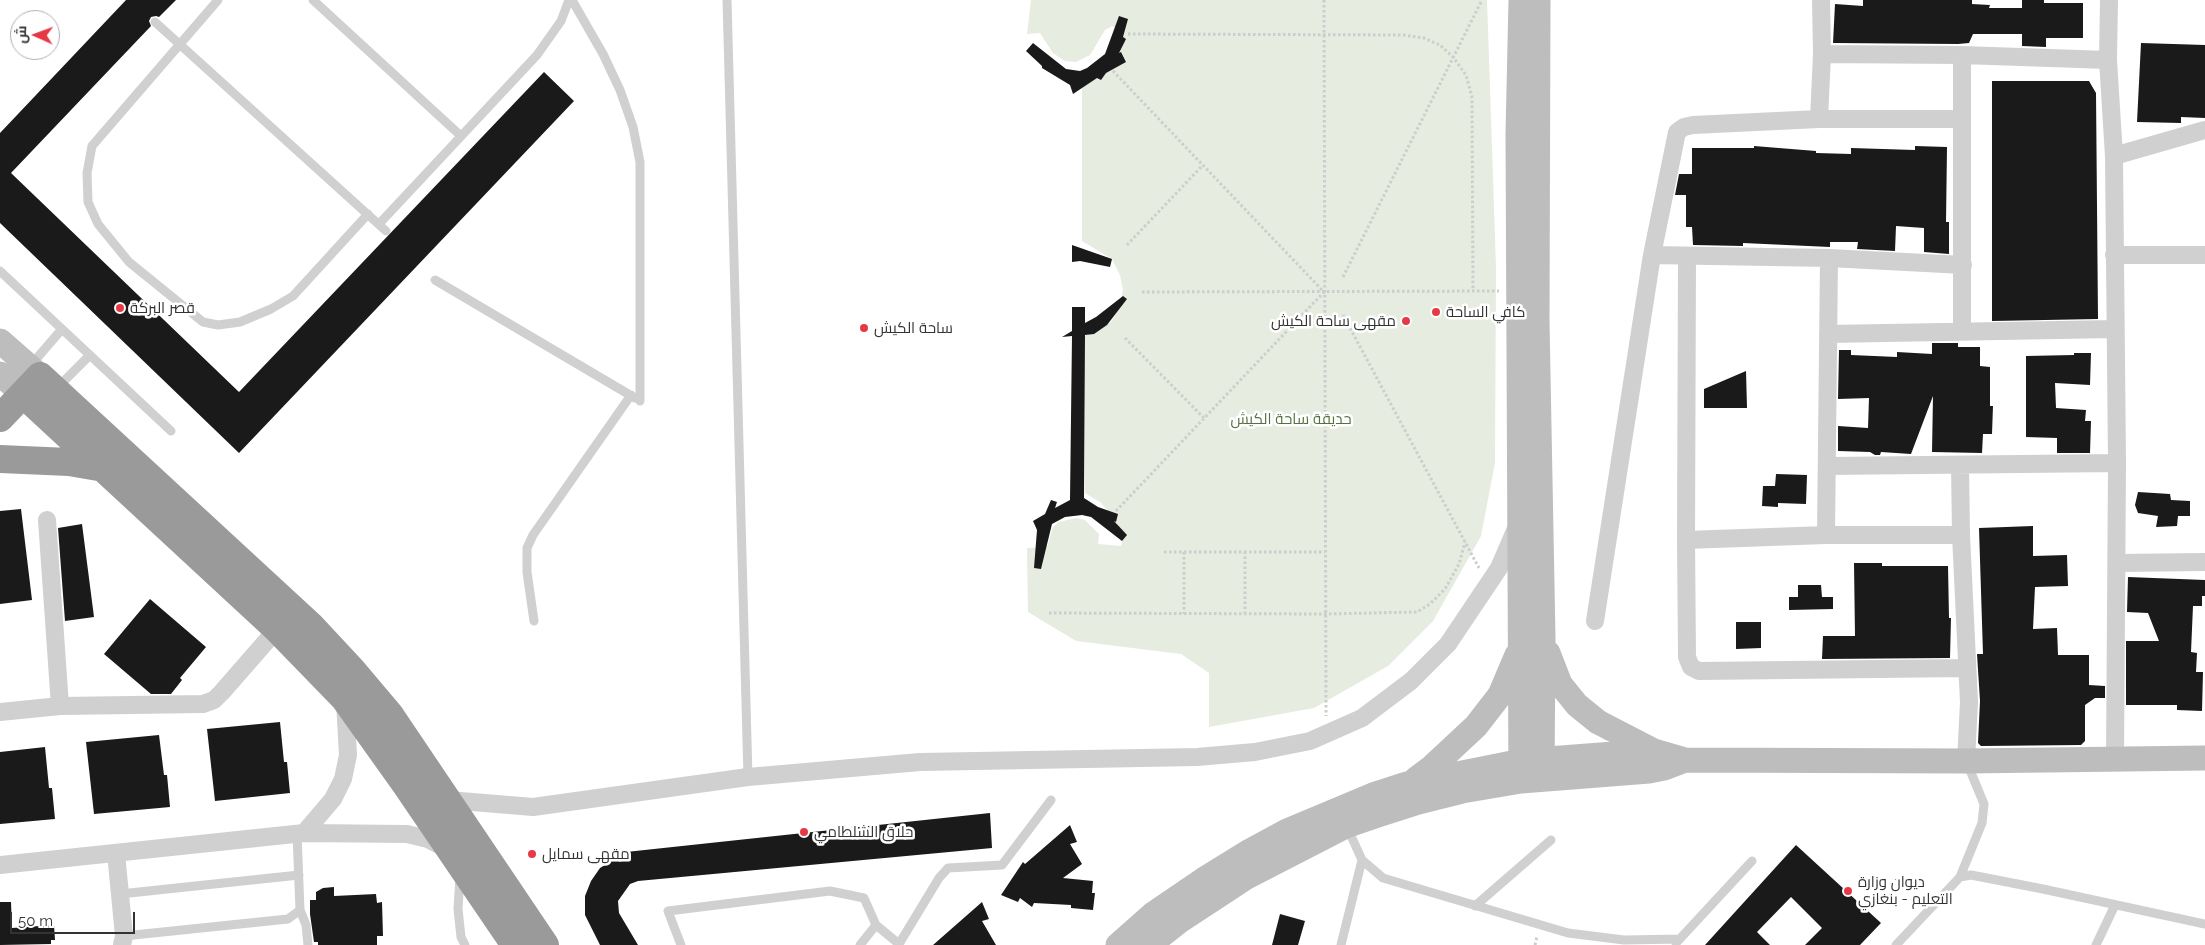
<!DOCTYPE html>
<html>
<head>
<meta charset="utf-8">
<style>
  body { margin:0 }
  #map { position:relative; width:2205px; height:945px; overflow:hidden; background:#fff; font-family:Raleway,Cairo,sans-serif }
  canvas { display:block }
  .north { position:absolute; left:10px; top:10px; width:50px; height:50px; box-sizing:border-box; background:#fff; border:1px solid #adadad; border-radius:50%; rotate:272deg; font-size:14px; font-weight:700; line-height:20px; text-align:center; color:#333 }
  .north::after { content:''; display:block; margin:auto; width:18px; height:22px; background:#e63946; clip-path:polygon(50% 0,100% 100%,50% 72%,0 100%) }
  .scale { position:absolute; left:10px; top:912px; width:125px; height:22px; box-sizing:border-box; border:2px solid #333; border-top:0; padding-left:6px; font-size:15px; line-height:18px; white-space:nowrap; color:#333; -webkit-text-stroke:4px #fff; paint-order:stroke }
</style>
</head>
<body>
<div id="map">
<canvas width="2205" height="945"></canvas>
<div class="north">ش</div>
<div class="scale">50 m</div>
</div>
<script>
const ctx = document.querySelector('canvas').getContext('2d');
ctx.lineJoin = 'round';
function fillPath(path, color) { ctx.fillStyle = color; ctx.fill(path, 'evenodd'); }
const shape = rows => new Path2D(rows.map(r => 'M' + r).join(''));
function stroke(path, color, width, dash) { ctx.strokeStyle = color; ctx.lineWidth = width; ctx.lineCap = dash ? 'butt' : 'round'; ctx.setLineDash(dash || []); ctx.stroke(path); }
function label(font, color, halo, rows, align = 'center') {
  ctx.font = font + ' Raleway,Cairo,sans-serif'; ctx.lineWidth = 5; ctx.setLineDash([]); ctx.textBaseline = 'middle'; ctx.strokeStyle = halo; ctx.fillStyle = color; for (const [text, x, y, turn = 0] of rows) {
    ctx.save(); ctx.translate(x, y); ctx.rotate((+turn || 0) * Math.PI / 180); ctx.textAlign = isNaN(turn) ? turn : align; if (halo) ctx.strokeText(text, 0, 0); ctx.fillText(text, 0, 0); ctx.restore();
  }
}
const green = shape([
  [1031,0,1487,0,1496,267,1495,463,1481,536,1433,621,1388,666,1314,708,1209,727,1209,673,1181,654,1076,641,1028,612,1027,548,1047,547,1053,527,1059,522,1076,518,1085,520,1099,534,1098,544,1121,546,1123,538,1120,529,1111,514,1100,502,1085,493,1085,336,1111,322,1119,309,1123,290,1120,275,1112,259,1082,241,1082,83,1104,70,1119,29,1112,26,1105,30,1090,55,1076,62,1065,61,1053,53,1040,33,1027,34]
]);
const building = shape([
  [126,0,176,0,159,17,156,16,151,17,149,21,151,26,11,173,239,392,544,72,574,101,239,453,0,223,0,133],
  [1863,0,1972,0,1972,4,1990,5,1989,8,2022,8,2022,0,2044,0,2044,3,2083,3,2083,38,2046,38,2046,47,2022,46,2022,34,1973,34,1969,43,1958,44,1833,43,1835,4,1863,6],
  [1119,16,1128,19,1123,37,1126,39,1119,53,1121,52,1126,62,1106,73,1101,80,1097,78,1073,94,1070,85,1042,68,1042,66,1026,51,1033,43,1066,69,1080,71,1087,68,1105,54],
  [2141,43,2205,45,2205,118,2181,117,2181,123,2137,122],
  [1992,81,2089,81,2096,93,2098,319,1992,321],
  [1754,146,1816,151,1816,153,1851,154,1851,148,1915,150,1915,146,1947,147,1946,222,1949,222,1949,254,1924,252,1924,228,1896,226,1895,251,1857,249,1858,242,1830,242,1830,247,1743,243,1743,246,1693,245,1692,227,1686,227,1686,195,1675,195,1679,174,1692,174,1692,148,1754,148],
  [1072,245,1112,259,1110,267,1080,261,1072,262],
  [1123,296,1127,299,1107,325,1094,334,1085,335,1084,498,1098,507,1118,514,1116,522,1114,521,1127,535,1122,541,1091,517,1082,515,1065,517,1052,524,1041,569,1034,568,1037,530,1033,521,1045,514,1051,500,1057,502,1055,508,1070,500,1072,336,1062,337,1072,331,1072,307,1085,307,1085,323,1096,317],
  [1932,343,1958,343,1958,347,1980,347,1980,366,1990,367,1990,406,1993,406,1992,434,1983,434,1982,453,1932,452,1933,396,1911,454,1881,452,1880,455,1875,455,1870,452,1838,451,1838,426,1868,428,1869,398,1838,399,1839,350,1851,350,1851,355,1897,357,1897,352,1932,354],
  [2074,353,2091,353,2090,385,2055,383,2056,408,2086,410,2085,421,2091,421,2090,453,2057,453,2057,438,2026,437,2026,356,2074,355],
  [1746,371,1747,408,1704,408,1704,389],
  [1776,474,1807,475,1806,504,1778,503,1778,507,1762,506,1763,486,1775,486],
  [2138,492,2170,494,2171,500,2190,501,2190,516,2178,516,2177,526,2156,527,2158,516,2138,513,2135,505],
  [21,509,32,600,0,604,0,511],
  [82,524,94,617,65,621,58,528],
  [2033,526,2033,556,2067,555,2068,586,2035,587,2033,629,2057,628,2058,655,2089,655,2089,685,2105,686,2105,698,2095,698,2085,705,2085,741,2081,745,1981,746,1978,743,1980,701,1977,654,1983,654,1979,528],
  [1854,563,1882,563,1882,566,1948,566,1949,618,1951,618,1950,658,1822,659,1823,636,1855,636],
  [2128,577,2205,580,2205,596,2202,596,2202,606,2193,606,2191,652,2197,653,2196,672,2203,672,2202,711,2177,710,2177,705,2126,705,2126,641,2159,641,2148,613,2127,612],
  [1798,585,1821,585,1822,597,1833,597,1833,609,1789,610,1789,597,1798,597],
  [150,599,206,647,180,678,182,680,171,694,151,694,104,654],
  [1736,622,1761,622,1761,648,1736,649],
  [280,722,284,762,287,762,290,793,215,801,207,729],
  [159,735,164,775,167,775,170,807,94,814,86,742],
  [45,747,49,788,52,788,55,819,0,824,0,752],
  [990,813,992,848,638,881,630,884,618,901,619,913,638,945,600,945,585,915,585,896,591,881,600,868,626,852],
  [1070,825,1077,842,1070,844,1082,864,1063,878,1093,881,1092,893,1095,893,1093,910,1071,908,1071,905,1034,903,1032,907,1020,898,1018,902,1001,895,1023,862,1025,864],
  [1796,845,1881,923,1860,945,1805,945,1822,928,1791,897,1757,932,1770,945,1705,945],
  [334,887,334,896,376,894,377,903,382,902,383,936,377,936,377,945,318,945,318,942,314,942,310,914,310,900,316,900,316,892,323,888],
  [0,902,11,902,12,928,54,925,55,940,51,940,51,944,0,945],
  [982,902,989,919,982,921,996,945,933,945],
  [1280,914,1305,921,1298,945,1272,945]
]);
const path = shape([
  [1324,0,1326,716],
  [1128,34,1403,35,1424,38,1440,45,1453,57,1466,75,1472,97,1473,291],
  [1113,71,1324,292,1116,511],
  [1127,245,1203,165],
  [1343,277,1482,0],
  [1142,292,1499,291],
  [1343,315,1479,568],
  [1125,338,1204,418],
  [1164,552,1325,552],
  [1184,552,1184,614],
  [1049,613,1325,614,1417,612,1430,604,1445,589,1459,564,1465,542],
  [1245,614,1245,552],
  [1535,945,1537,936]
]);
const lane = shape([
  [218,0,92,146,87,173,88,202,98,224,129,262,203,322,218,325,240,322,271,309,293,296,368,214],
  [313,0,461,136],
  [572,0,603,54,620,90,633,127,640,162,640,401],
  [727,0,748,777],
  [155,22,386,231],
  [379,224,537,55,561,21,569,0],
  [0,271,171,431],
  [435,280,635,398],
  [31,365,62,329],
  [57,388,90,355],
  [534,621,527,572,527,548,533,535,631,395],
  [1347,827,1362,860,1383,878,1568,933,1624,940,1680,939],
  [460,876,458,909,461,937,465,945],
  [1960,877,1971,875,2043,889,2205,924],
  [120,894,299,875],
  [1475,906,1551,840],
  [300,910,306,925,308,945],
  [876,925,899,944,939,878,948,868,1002,865,1051,800],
  [124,936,288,919,300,910,297,834],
  [1676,943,1752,861],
  [681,945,668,911,830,891,864,898,876,925,860,945],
  [1341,945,1362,860],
  [1896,945,1960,877,1982,823,1984,804,1967,763],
  [2096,945,2115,905]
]);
const street = shape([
  [2109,0,2108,60,2114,156,2117,463,2115,759],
  [1822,54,1962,55,2108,60],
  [1819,119,1822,54,1821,0],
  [2114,156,2205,130],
  [1652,255,1829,258,1963,265],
  [2114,255,2205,255],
  [1687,256,1686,540,1687,657,1691,667,1699,671,1967,668],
  [1962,331,1962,55],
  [1828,334,2115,329],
  [1960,465,1961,535,1969,702,1966,761],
  [1827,466,2117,463],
  [47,520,60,706],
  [1826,535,1829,258],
  [1686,540,1826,535,1961,535],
  [2117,563,2205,562],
  [1595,621,1652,255,1677,132,1684,127,1693,125,1819,119,1962,119],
  [0,712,60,706,203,704,214,700,222,692,277,629],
  [448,800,533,807,748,777,920,762,1197,757,1255,752,1310,741,1362,718,1411,681,1448,644,1499,568,1517,526],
  [304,833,333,799,343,779,348,755,345,702],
  [116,853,124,936,122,945],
  [0,865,304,833,407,834,428,839,447,849]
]);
const secondary = shape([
  [1521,0,1518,134,1521,781],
  [1538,0,1537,321,1543,638,1542,779],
  [0,341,40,376],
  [0,374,23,394],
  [1548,653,1560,684,1577,705,1598,722,1654,751,1685,760,1966,761,2205,758],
  [1416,779,1432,767,1476,726,1500,695,1517,655],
  [1118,945,1153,914,1203,880,1250,851,1287,831,1373,795,1407,784,1522,761,1653,751],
  [1149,945,1181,920,1245,878,1346,826,1378,815,1418,802,1462,791,1521,781,1649,771,1664,768,1685,760]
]);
const highway = shape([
  [23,394,277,629,344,698,406,785,515,945],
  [0,418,40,376,311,626,352,670,390,715,545,945],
  [0,459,69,462,104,468]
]);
const markers = [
  [120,308,5,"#e63946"],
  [1436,312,5,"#e63946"],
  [1406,321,5,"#e63946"],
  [864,328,5,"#e63946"],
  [804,832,5,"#e63946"],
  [532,854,5,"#e63946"],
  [1848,891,5,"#e63946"]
];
const poiNames = [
  ["قصر البركة",130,308],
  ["كافي الساحة",1446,312],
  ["مقهى ساحة الكيش",1396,321,"right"],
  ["ساحة الكيش",874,328],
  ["حلاق الشلطامي",814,832],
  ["مقهى سمايل",542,854],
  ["ديوان وزارة",1858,882],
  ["التعليم - بنغازي",1858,899]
];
const parkNames = [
  ["حديقة ساحة الكيش",1291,419]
];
fillPath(green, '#e6ecdf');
fillPath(building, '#1a1a1a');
stroke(path, '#cdcdcd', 3, [2.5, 2.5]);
stroke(lane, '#d0d0d0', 9);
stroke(street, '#d0d0d0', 18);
stroke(secondary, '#bdbdbd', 25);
stroke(highway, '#9a9a9a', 28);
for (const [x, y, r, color] of markers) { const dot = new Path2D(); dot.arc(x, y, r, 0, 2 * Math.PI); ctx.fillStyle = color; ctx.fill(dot); stroke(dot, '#fff', 2); }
label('15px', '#333', '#fff', poiNames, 'left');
label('15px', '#56703f', '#fff', parkNames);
</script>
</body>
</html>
